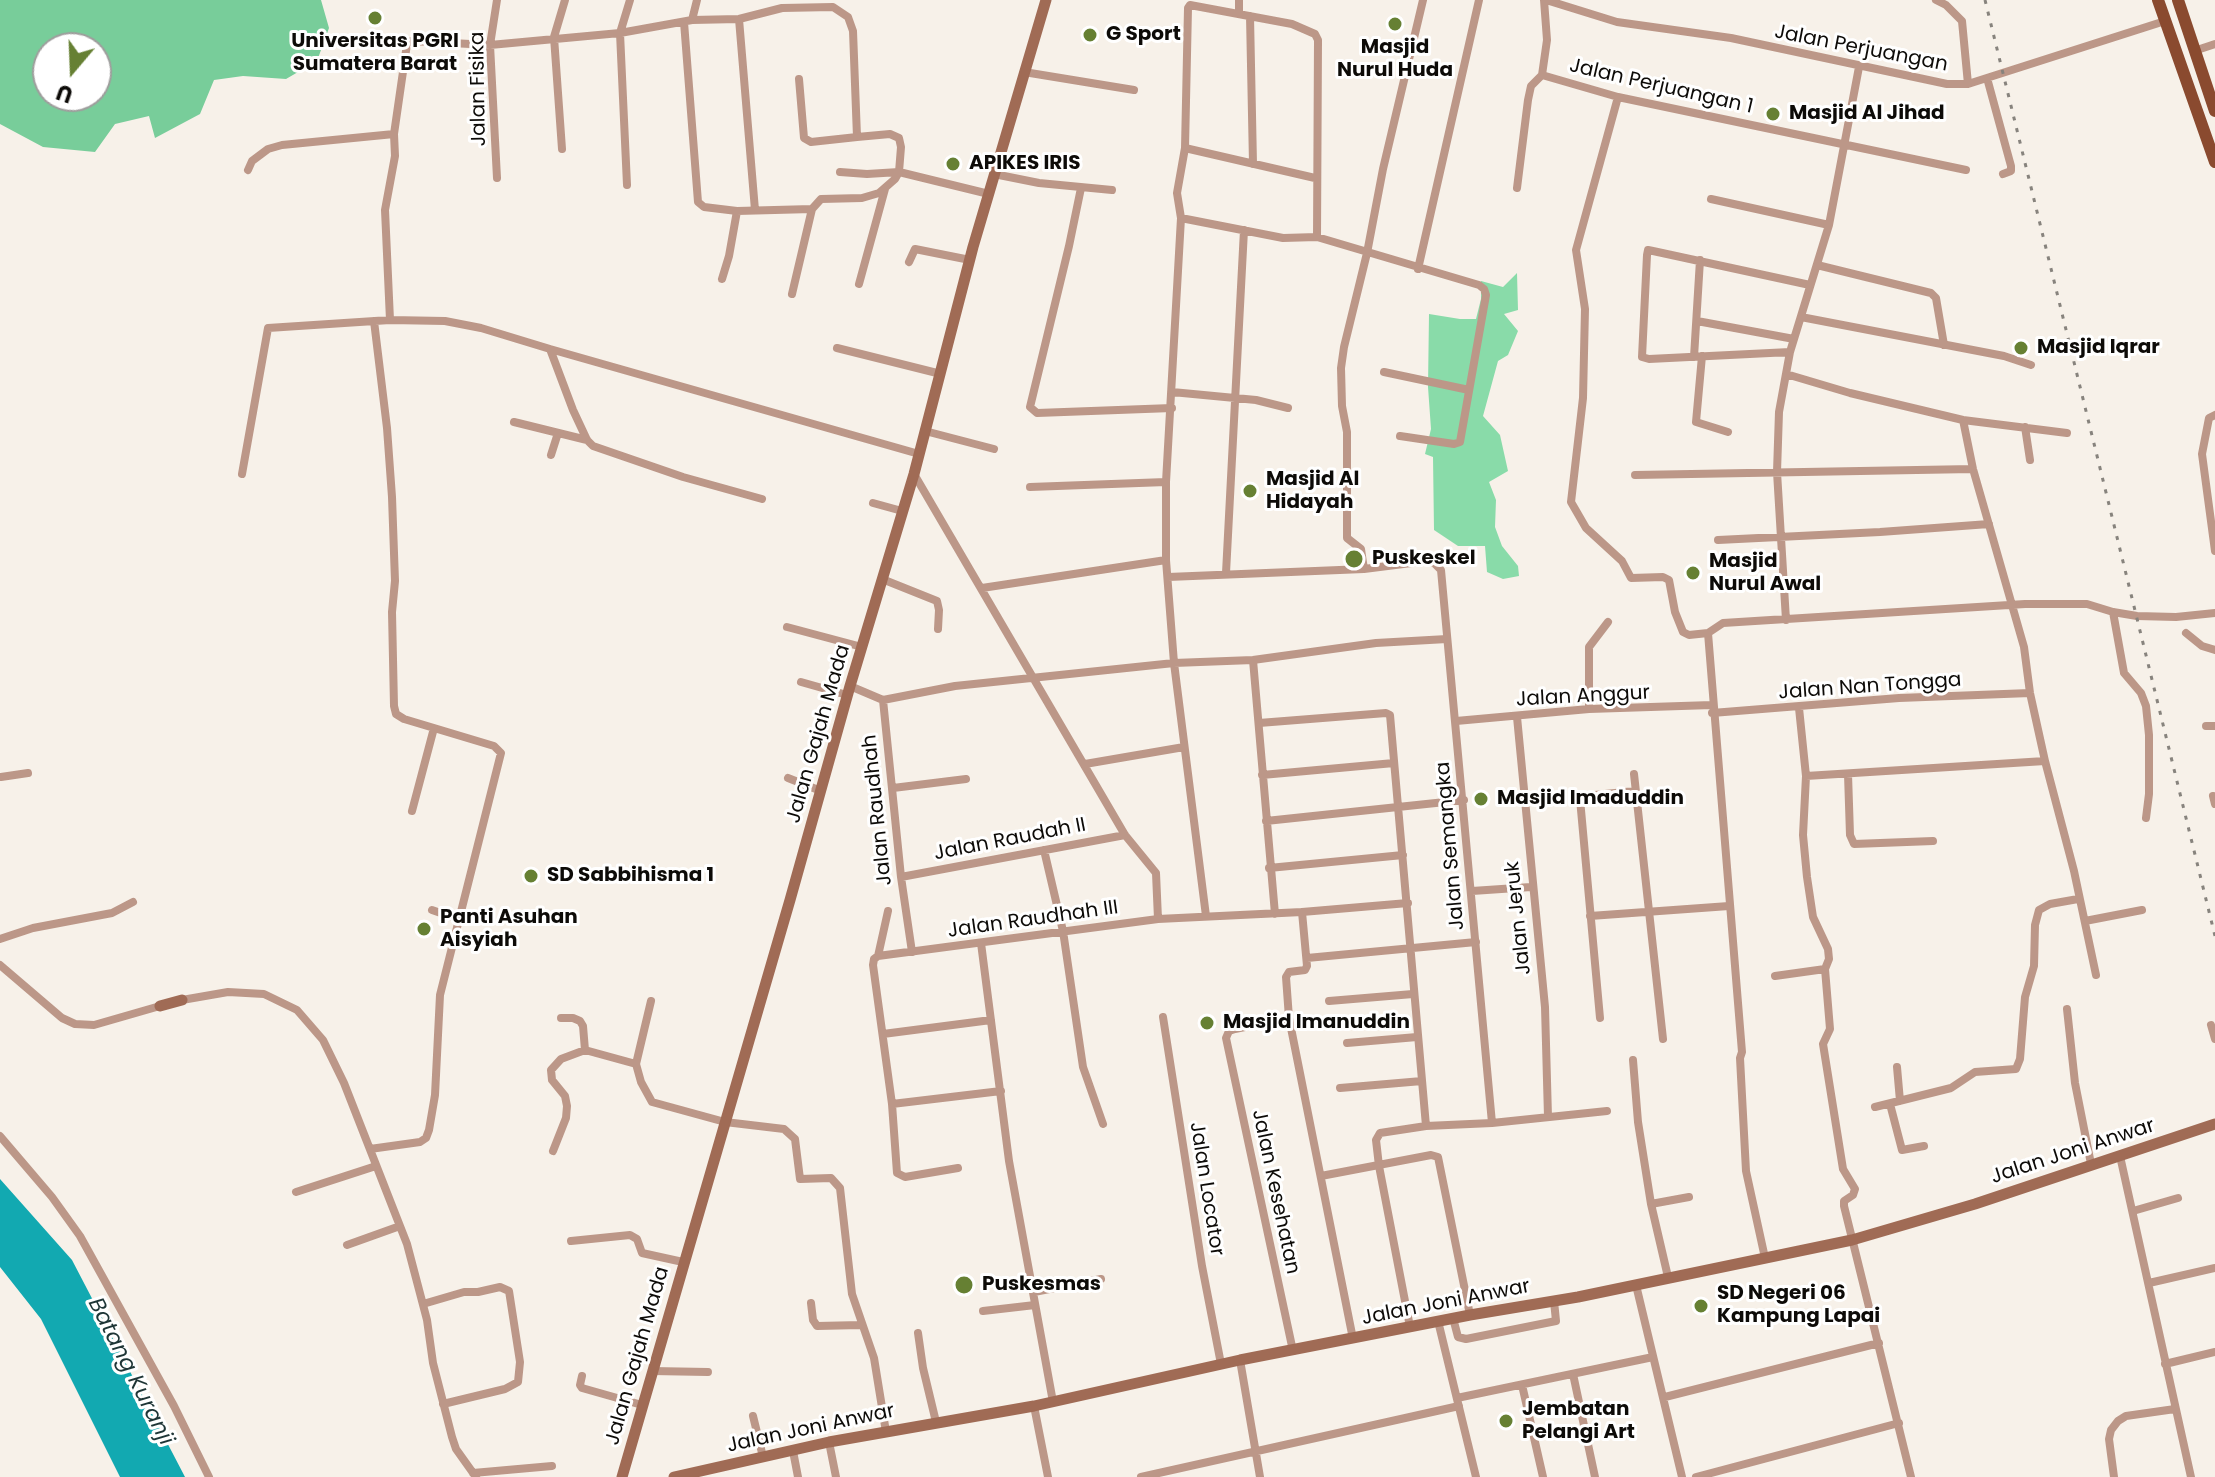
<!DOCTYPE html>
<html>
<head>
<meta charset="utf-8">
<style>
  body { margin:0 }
  #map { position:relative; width:2215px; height:1477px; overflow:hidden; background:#f7f1e9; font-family:Poppins,sans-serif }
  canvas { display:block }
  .north { position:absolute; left:32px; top:32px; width:80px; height:80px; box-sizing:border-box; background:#fff; border:2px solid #9e9d9c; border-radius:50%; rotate:199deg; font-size:22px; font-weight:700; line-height:32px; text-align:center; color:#0d0b08 }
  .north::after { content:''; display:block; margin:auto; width:28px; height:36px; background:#668033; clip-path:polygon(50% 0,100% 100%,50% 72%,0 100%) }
</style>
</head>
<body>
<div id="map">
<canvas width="2215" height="1477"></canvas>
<div class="north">U</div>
</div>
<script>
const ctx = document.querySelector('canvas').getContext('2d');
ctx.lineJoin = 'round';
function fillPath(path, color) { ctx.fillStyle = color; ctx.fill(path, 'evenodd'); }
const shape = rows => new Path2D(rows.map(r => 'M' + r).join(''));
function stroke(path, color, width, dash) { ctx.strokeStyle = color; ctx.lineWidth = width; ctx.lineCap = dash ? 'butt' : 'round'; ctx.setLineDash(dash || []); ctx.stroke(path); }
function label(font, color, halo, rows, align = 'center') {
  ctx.font = font + ' Poppins,sans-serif'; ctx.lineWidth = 6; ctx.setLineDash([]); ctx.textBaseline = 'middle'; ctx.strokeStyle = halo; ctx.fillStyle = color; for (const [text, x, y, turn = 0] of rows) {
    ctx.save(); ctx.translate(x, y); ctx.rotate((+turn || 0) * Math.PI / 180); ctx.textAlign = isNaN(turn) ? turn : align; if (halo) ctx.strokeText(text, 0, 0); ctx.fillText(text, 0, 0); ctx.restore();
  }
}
const green = shape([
  [1517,273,1518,310,1504,314,1518,331,1508,355,1498,361,1483,416,1500,435,1508,471,1489,482,1496,500,1495,527,1502,546,1518,566,1519,576,1503,579,1487,572,1485,546,1458,546,1434,530,1433,457,1425,454,1431,429,1428,387,1429,314,1460,319,1476,319,1481,299,1481,281,1503,287]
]);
const forest = shape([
  [0,0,321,0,329,28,317,61,286,79,243,76,214,80,200,114,155,138,149,116,115,124,95,152,43,147,0,124],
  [48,48,96,48,96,96,48,96]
]);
const water = shape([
  [0,1179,72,1260,185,1477,120,1477,41,1319,0,1267]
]);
const street = shape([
  [497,0,490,45,497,178],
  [1544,0,1547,40,1542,75,1618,97,1966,170],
  [1546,0,1617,22,1731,38,1947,84,1968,84,2165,21],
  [1936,0,1946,5,1962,21,1968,84],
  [1239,12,1239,0],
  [1250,16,1253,164],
  [739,19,755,210],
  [692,20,697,0],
  [684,22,698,202,704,207,737,211,812,209,821,199,862,198,879,193,895,179,899,172,989,194],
  [2194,51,2215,44],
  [1024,72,1134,90],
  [1987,78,2011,166,2011,171,2003,174],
  [799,79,804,138,811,142,857,137],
  [1618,97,1576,250,1585,309,1583,398,1571,502,1586,528,1622,561,1631,578,1663,577,1669,580,1675,612,1683,632,1689,635,1708,633,1723,623,2025,604,2087,604,2113,612,2137,616,2176,617,2215,613],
  [1185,148,1315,178],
  [562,149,554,37,565,0],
  [248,170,252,161,268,149,282,145,394,134,407,44,411,41,490,45,620,33,692,20,739,19,782,8,833,7,848,17,853,31,857,137,890,134,899,138,901,147,899,172,867,174,840,172],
  [994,174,1039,183,1112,190],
  [627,185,620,33,630,0],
  [1081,188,1069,246,1030,407,1037,413,1172,408],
  [1517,188,1528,100,1531,86,1542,75],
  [1711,199,1829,225],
  [1181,218,1166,482,1166,560,1174,663,1206,916],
  [1317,237,1318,40,1315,34,1292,24,1190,5,1188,8,1185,148,1177,193,1181,218,1283,238,1317,237,1479,285,1484,289,1486,295,1460,442,1454,444,1400,436],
  [909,262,915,249,970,260],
  [1817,265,1931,293,1936,298,1944,345],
  [1418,269,1479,0],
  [722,279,729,256,737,211],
  [859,284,885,189],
  [792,294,812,209],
  [1801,317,2004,356,2031,365],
  [390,320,385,210,395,156,394,134],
  [1697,321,1794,339],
  [837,348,941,374],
  [1790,352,1649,359,1642,357,1647,255,1648,250,1653,251,1810,285],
  [1702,356,1696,422,1728,432],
  [1694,357,1700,260],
  [1384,372,1469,390],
  [1786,374,1850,393,1963,420,2067,433],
  [1172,392,1256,400,1288,408],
  [2215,415,2209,418,2202,454,2215,551],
  [1963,420,1973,469,2024,647,2030,693,2045,761,2074,871,2096,975],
  [514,422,587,440],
  [2025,427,2030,460],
  [925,431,994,449],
  [551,455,558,433],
  [242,474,268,328,390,320,445,321,481,328,550,349],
  [914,474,1125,835,1156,873,1158,919],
  [1635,475,1973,469],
  [1030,487,1166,482],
  [762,499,683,477,593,446,587,440,573,410,550,349,919,454],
  [873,503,902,511],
  [1718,540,1880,532,1989,524],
  [1364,569,1361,549,1347,538,1347,432,1342,406,1341,368,1344,347,1367,253,1383,169,1423,0],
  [1226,573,1244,230],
  [1168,577,1364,569,1427,561,1434,563,1441,570,1492,1123],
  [882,579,937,601,939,610,938,629],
  [982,588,1166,560],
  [2113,612,2124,673,2141,693,2146,706,2149,735,2149,794,2146,818],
  [1786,620,1777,472,1779,412,1790,352,1829,225,1859,67],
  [787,627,862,647],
  [1708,633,1742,1052,1740,1058,1746,1171,1765,1258],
  [2186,633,2202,646,2215,650],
  [1253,660,1275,914],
  [801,682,847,695],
  [850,686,883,700,901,877,912,952],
  [883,700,955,686,1174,663,1253,660,1376,643,1447,639],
  [1799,708,1806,776,1803,835,1807,877,1813,917,1828,949,1829,959,1825,969,1830,1029,1823,1044,1843,1169,1855,1189,1853,1195,1844,1201,1844,1206,1911,1477],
  [1589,709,1589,647,1608,622],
  [1712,713,1899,698,2030,693],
  [1517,717,1545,1007,1548,1117],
  [1456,721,1589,709,1712,705],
  [1259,723,1386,713,1390,715,1426,1126],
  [2206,726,2215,726],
  [1085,764,1184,747],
  [1634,774,1663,1039],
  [1848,774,1850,835,1854,844,1933,841],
  [1262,775,1394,763],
  [1806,776,2045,761],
  [1,777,28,773],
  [788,778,821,791],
  [893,788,966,779],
  [2213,796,2215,804],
  [412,811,434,728],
  [1266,821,1464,800],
  [1044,850,1063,931,1083,1067,1103,1124],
  [1269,868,1403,855],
  [901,877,1125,835],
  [1472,891,1531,887],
  [432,910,458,919],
  [1302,912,1307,966,1305,970,1289,972,1286,977,1289,1018,1353,1339],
  [1590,916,1729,906],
  [2085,921,2142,910],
  [0,939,33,928,112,913,133,902],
  [981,943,1009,1161,1053,1402],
  [878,956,888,911],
  [1307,958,1476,942],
  [0,965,62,1018,75,1024,94,1025,160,1006],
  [1775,976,1825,969],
  [182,1000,228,992,264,994,297,1010,323,1040,344,1083,407,1244,427,1320,433,1363,452,1437,456,1449,476,1477],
  [651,1001,636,1064,641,1082,652,1102,725,1122,784,1129,795,1139,800,1179,831,1178,840,1188,852,1294,874,1358,886,1432],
  [1329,1001,1413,994],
  [2067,1009,2075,1083,2091,1164],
  [1163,1017,1202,1266,1221,1364],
  [561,1018,573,1018,580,1021,583,1026,585,1050,636,1064],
  [1289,1018,1235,1029,1229,1031,1226,1038,1293,1351],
  [1600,1018,1580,799,1585,796,1635,791],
  [2211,1025,2215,1039],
  [883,1034,991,1020],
  [1347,1043,1417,1037],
  [1633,1060,1638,1122,1651,1204,1668,1277],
  [1897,1067,1900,1101],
  [1340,1088,1422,1081],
  [892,1104,1001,1091],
  [1890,1104,1902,1150,1924,1146],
  [1875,1107,1951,1088,1975,1072,2016,1069,2020,1059,2025,997,2034,966,2035,925,2039,910,2050,904,2078,899],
  [0,1136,52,1197,80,1236,174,1406,209,1477],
  [370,1149,420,1142,426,1138,429,1130,435,1095,440,995,501,753,494,746,404,719,396,714,394,706,392,612,395,581,392,497,387,428,374,321],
  [553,1151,566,1118,567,1106,565,1096,552,1080,551,1070,561,1059,585,1050],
  [2120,1156,2191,1477],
  [958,1168,905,1177,897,1173,892,1104,873,965,874,959,878,956,1158,919,1302,912,1408,903],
  [1321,1176,1431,1155,1438,1157,1470,1315],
  [296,1192,376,1166],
  [1651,1204,1689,1197],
  [2133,1211,2178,1198],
  [571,1241,630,1235,637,1239,642,1253,683,1262],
  [347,1245,400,1226],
  [2149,1283,2215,1268],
  [1636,1285,1682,1477],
  [1034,1292,1101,1279],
  [811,1303,813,1320,817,1326,861,1325],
  [423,1304,464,1292,478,1292,500,1287,509,1291,520,1362,518,1382,505,1389,443,1404],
  [983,1311,1035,1305],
  [1453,1318,1458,1337,1466,1339,1556,1321,1554,1301],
  [1438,1321,1476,1477],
  [1410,1327,1379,1166,1376,1140,1380,1133,1426,1126,1492,1123,1607,1111],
  [918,1333,923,1368,936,1422],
  [1240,1360,1260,1477],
  [2165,1364,2215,1352],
  [652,1371,708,1372],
  [1573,1374,1595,1477],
  [582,1376,580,1385,582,1388,642,1405],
  [1522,1385,1543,1477],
  [1665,1397,1879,1343],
  [1457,1398,1653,1357],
  [1034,1406,1048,1477],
  [753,1416,763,1457],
  [829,1442,836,1477],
  [793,1451,798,1477],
  [473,1473,552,1466],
  [1141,1477,1459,1406],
  [1696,1477,1899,1423],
  [2114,1477,2109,1439,2111,1430,2118,1421,2126,1416,2175,1409]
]);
const secondary = shape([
  [160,1006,182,1000],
  [622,1477,790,900,850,686,914,474,973,247,1046,0],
  [674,1477,829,1442,1034,1406,1240,1360,1470,1315,1578,1297,1852,1240,1975,1204,2215,1124]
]);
const primary = shape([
  [2158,0,2215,162],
  [2178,0,2215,111]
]);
const rail = shape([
  [1985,0,2215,936]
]);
const markers = [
  [375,18,8,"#668033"],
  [1395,24,8,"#668033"],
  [1090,35,8,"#668033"],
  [1773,114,8,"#668033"],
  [953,164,8,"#668033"],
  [2021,348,8,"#668033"],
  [1250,491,8,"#668033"],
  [1354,559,10,"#668033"],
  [1693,573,8,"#668033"],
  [1481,799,8,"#668033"],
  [531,876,8,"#668033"],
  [424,929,8,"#668033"],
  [1207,1023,8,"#668033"],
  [964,1285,10,"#668033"],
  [1701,1306,8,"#668033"],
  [1506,1421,8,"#668033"]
];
const poiNames = [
  ["G Sport",1106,35],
  ["Universitas PGRI",375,42,"center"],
  ["Sumatera Barat",375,65,"center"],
  ["Masjid",1395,48,"center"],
  ["Nurul Huda",1395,71,"center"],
  ["Masjid Al Jihad",1789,114],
  ["APIKES IRIS",969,164],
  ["Masjid Iqrar",2037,348],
  ["Masjid Al",1266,480],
  ["Hidayah",1266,503],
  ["Puskeskel",1372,559],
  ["Masjid",1709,562],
  ["Nurul Awal",1709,585],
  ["Masjid Imaduddin",1497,799],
  ["SD Sabbihisma 1",547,876],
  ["Panti Asuhan",440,918],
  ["Aisyiah",440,941],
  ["Masjid Imanuddin",1223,1023],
  ["Puskesmas",982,1285],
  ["SD Negeri 06",1717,1294],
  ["Kampung Lapai",1717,1317],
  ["Jembatan",1522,1410],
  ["Pelangi Art",1522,1433]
];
const streetNames = [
  ["Jalan Perjuangan",1861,49,11],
  ["Jalan Perjuangan 1",1661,87,13],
  ["Jalan Fisika",479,89,-91],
  ["Jalan Nan Tongga",1870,687,-4],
  ["Jalan Anggur",1583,697,-3],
  ["Jalan Gajah Mada",819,734,-74],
  ["Jalan Raudhah",878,810,-96],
  ["Jalan Raudah II",1010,840,-11],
  ["Jalan Semangka",1451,846,-95],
  ["Jalan Jeruk",1519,918,-96],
  ["Jalan Raudhah III",1033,920,-8],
  ["Jalan Joni Anwar",2073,1152,-18],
  ["Jalan Locator",1206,1189,81],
  ["Jalan Kesehatan",1275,1192,78],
  ["Jalan Joni Anwar",1446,1303,-11],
  ["Jalan Gajah Mada",638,1356,-74],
  ["Jalan Joni Anwar",811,1429,-12]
];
const waterNames = [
  ["Batang Kuranji",130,1372,63]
];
fillPath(green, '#89dba9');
fillPath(forest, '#78cd9a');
fillPath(water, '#12a9b1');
stroke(street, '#bc9788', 8);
stroke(secondary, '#a06b55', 11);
stroke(primary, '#8a4a2f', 12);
stroke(rail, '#87837d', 3, [4, 8]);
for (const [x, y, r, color] of markers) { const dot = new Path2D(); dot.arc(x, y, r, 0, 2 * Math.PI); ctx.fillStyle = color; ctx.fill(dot); stroke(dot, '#fff', 3); }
label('bold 20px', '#0d0b08', '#fff', poiNames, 'left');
label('20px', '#0d0b08', '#fff', streetNames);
label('italic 22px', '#1e3536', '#fff', waterNames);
</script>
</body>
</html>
